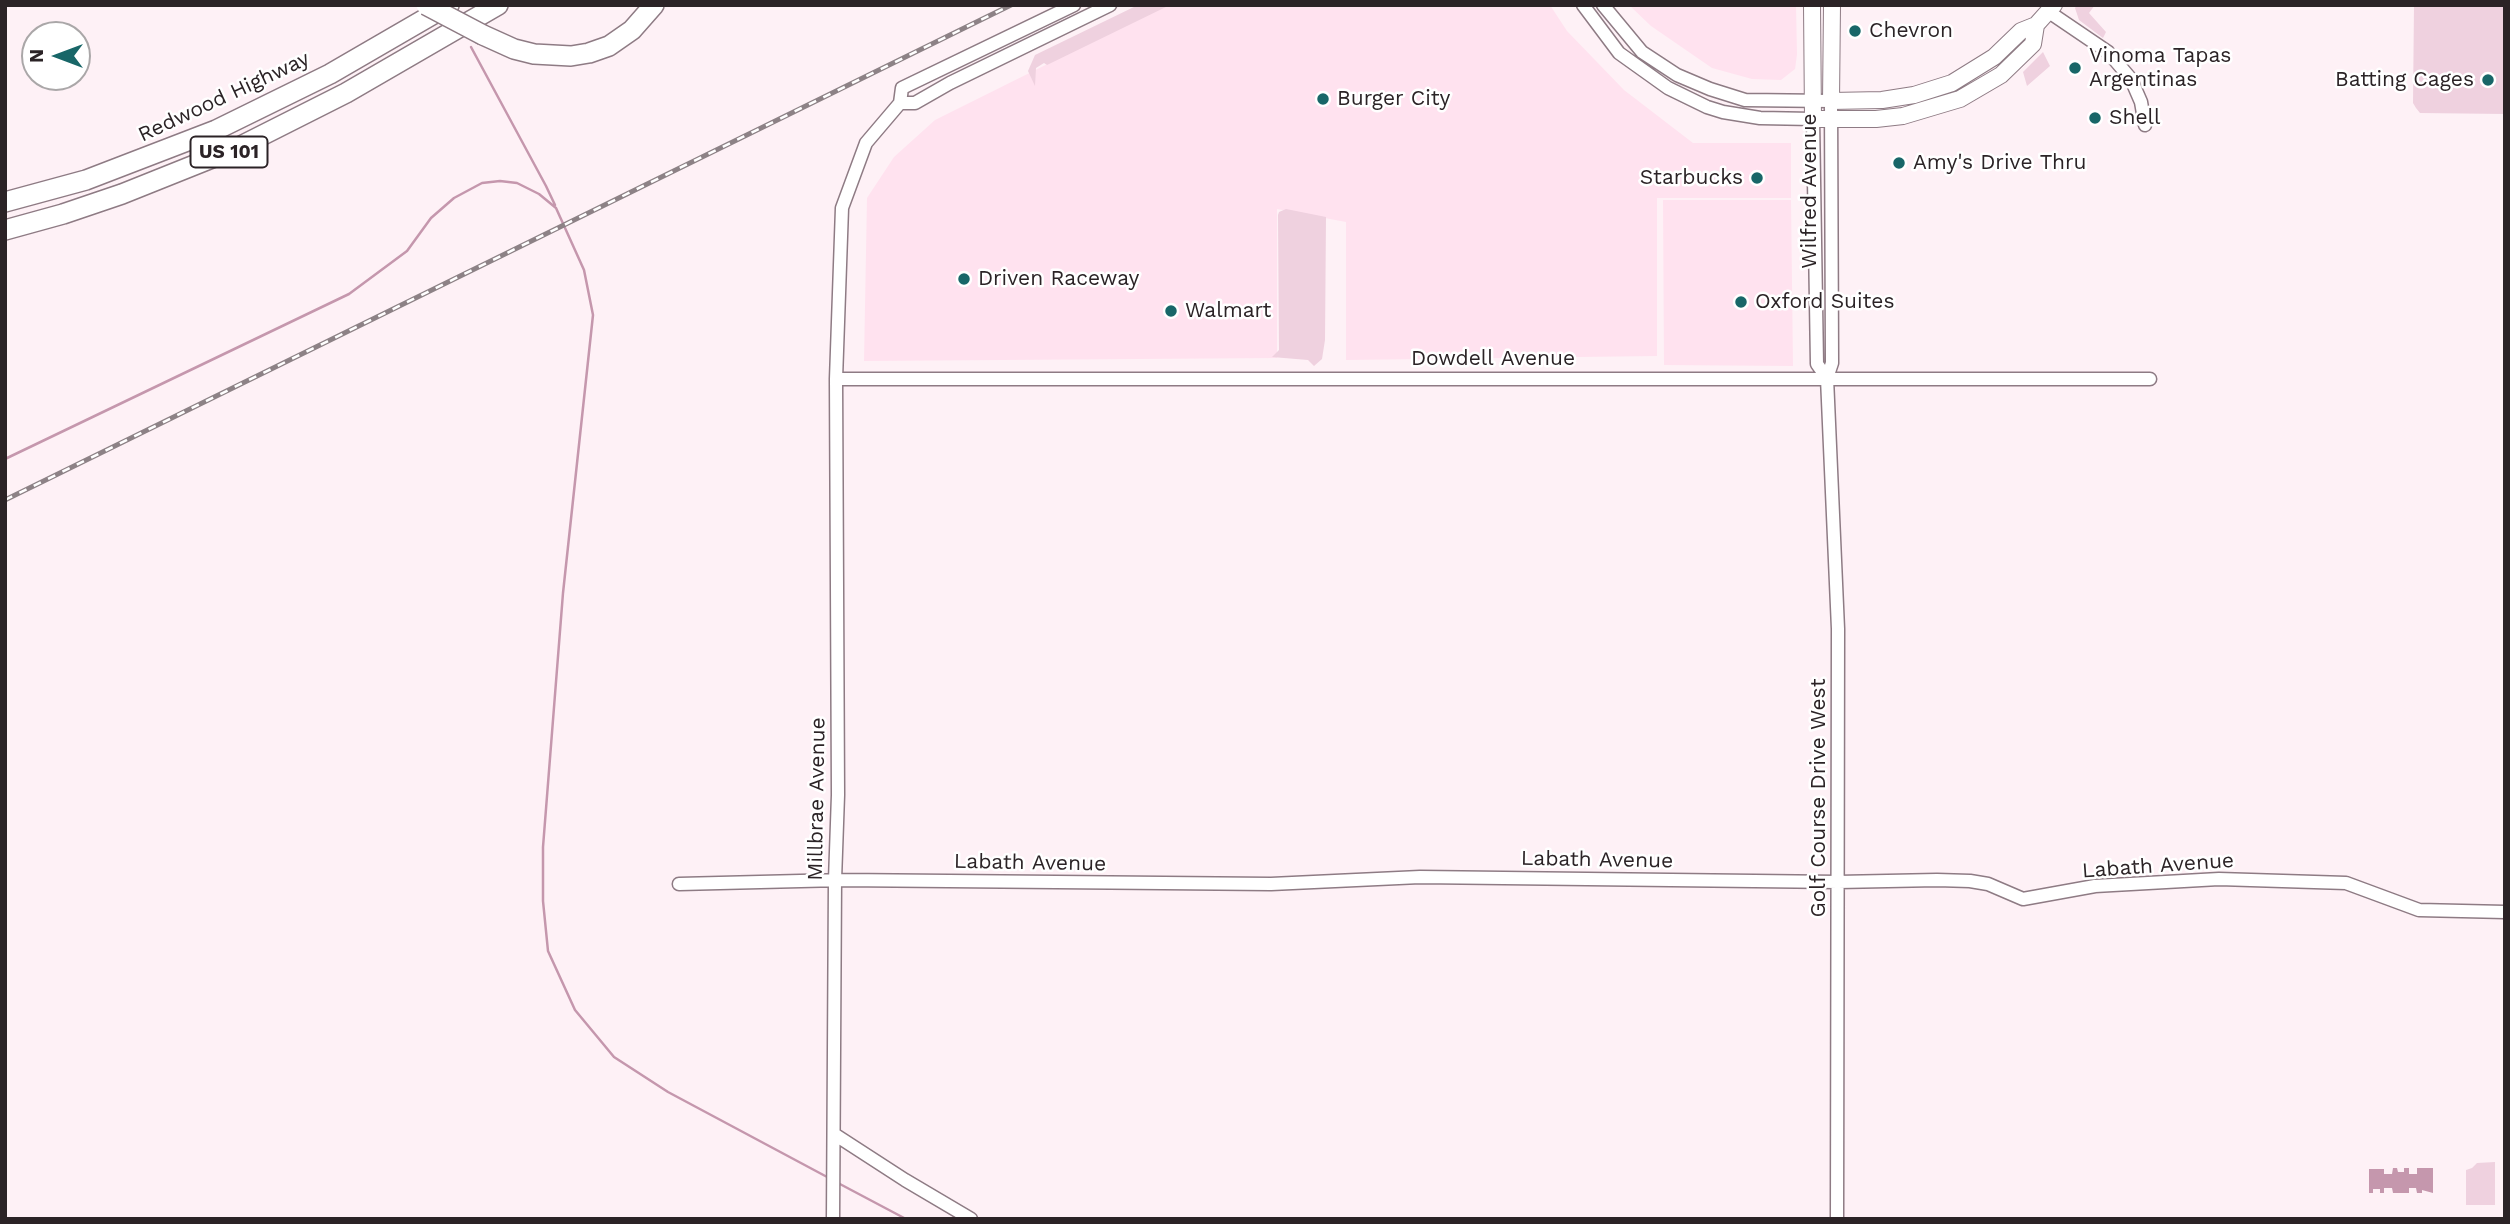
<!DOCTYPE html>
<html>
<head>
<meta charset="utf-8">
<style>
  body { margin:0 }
  #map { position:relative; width:2510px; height:1224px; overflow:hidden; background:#fef1f6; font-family:"Work Sans",sans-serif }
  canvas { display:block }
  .frame { position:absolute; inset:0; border:7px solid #2b2326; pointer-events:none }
  .north { position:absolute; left:21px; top:21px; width:70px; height:70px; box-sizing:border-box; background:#fff; border:2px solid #aaa7a8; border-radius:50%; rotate:270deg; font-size:19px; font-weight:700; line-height:28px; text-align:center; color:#2b2326 }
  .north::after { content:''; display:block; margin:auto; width:24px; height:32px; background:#186668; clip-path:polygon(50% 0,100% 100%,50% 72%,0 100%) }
</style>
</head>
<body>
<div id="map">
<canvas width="2510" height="1224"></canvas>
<div class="frame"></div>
<div class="north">N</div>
</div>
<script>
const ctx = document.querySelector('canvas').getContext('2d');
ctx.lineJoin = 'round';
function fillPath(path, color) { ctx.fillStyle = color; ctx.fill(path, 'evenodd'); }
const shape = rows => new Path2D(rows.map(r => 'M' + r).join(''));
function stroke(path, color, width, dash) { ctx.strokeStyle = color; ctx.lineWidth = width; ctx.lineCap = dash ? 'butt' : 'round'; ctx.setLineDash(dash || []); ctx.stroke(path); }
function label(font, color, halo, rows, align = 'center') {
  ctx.font = font + ' "Work Sans",sans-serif'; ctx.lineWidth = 5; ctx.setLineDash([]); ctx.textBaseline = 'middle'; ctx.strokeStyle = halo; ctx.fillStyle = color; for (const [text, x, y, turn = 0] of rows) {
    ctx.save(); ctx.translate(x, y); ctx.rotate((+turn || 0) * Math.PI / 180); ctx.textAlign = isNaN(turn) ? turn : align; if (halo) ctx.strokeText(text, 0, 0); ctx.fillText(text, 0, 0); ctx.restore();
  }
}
const built = shape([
  [1166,5,1550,5,1567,31,1624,90,1693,143,1791,143,1791,198,1657,198,1657,356,1346,360,1346,222,1277,209,1277,358,864,361,867,198,894,157,935,120],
  [1629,5,1796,5,1797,54,1795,69,1781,80,1752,79,1712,68,1651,26],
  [1663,200,1791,200,1793,366,1664,365]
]);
const green = shape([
  [1138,5,1170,5,1047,65,1044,63,1036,68,1035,86,1028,71,1035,55],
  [2077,5,2095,5,2089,13,2106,32,2103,38,2079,20,2075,8],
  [2414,5,2505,5,2505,114,2420,113,2416,108,2413,103],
  [2043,52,2050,66,2027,86,2023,72],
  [1286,209,1326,217,1325,340,1322,359,1314,366,1308,360,1272,357,1279,350,1278,215,1279,212],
  [2495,1162,2495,1205,2466,1205,2466,1170,2472,1168,2477,1163]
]);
const water = shape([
  [2393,1168,2397,1168,2398,1172,2404,1172,2404,1168,2409,1168,2409,1174,2417,1174,2417,1168,2433,1168,2433,1193,2422,1190,2422,1193,2417,1193,2416,1188,2409,1188,2409,1193,2393,1193,2392,1188,2384,1188,2384,1193,2380,1193,2380,1189,2373,1189,2373,1193,2369,1193,2369,1169,2384,1169,2384,1174,2392,1174]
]);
const stream = shape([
  [471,47,546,186,555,205],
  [5,459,349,294,407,251,431,218,454,198,482,183,500,181,517,183,539,194,556,208,584,270,593,315,563,593,543,847,543,901,548,951,575,1010,614,1057,668,1092,829,1178],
  [838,1183,906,1219]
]);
const minor = shape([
  [1583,5,1619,53,1668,88,1707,107,1723,112,1760,118,1813,119,1817,364,1827,378],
  [1603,5,1642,52,1677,75,1710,89,1745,100,1831,101,1832,363,1827,378,1838,629,1837,1219],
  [2049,12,2108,52,2131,79,2141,102,2145,125],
  [900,103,915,103,950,83,1110,5],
  [836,379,2150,379],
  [679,884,841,880,1271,884,1420,877,1838,882,1937,880,1970,881,1988,884,2023,899,2095,886,2219,879,2346,883,2419,910,2505,912],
  [834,1134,905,1180,971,1219],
  [833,1219,835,880,838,795,836,379,842,208,866,143,900,103,902,88,1074,5]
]);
const major = shape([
  [1812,5,1813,119,1876,119,1903,116,1960,99,2001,75,2033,44,2036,25],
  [1832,5,1831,101,1882,100,1914,95,1952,83,1994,57,2021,31,2036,25,2054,5]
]);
const highway = shape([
  [483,35,514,49,534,54,571,56,589,53,609,46,632,30,654,5],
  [5,202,86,180,216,130,330,74,449,5],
  [5,230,63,214,122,194,237,148,346,93,498,5]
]);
const rail = shape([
  [5,500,1011,5]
]);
const highwayBridge = shape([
  [426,5,483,35]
]);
const markers = [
  [1855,31,7,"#186668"],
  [2075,68,7,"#186668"],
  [2488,80,7,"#186668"],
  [1323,99,7,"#186668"],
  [2095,118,7,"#186668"],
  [1899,163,7,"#186668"],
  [1757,178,7,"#186668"],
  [964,279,7,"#186668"],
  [1741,302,7,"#186668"],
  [1171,311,7,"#186668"]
];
const shields = [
  [229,152,77]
];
const shieldNames = [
  ["US 101",229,152]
];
const poiNames = [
  ["Chevron",1869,31],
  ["Vinoma Tapas",2089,56],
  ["Argentinas",2089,80],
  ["Batting Cages",2474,80,"right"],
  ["Burger City",1337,99],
  ["Shell",2109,118],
  ["Amy's Drive Thru",1913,163],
  ["Starbucks",1743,178,"right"],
  ["Driven Raceway",978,279],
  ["Oxford Suites",1755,302],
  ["Walmart",1185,311]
];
const streetNames = [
  ["Redwood Highway",224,97,-25],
  ["Wilfred Avenue",1810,191,-90],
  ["Dowdell Avenue",1493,359],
  ["Golf Course Drive West",1819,798,-90],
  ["Millbrae Avenue",817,799,-89],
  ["Labath Avenue",1597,860,1],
  ["Labath Avenue",1030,863,1],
  ["Labath Avenue",2158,866,-4]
];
fillPath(built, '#ffe2ef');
fillPath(green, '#efd1df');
fillPath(water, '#c597ad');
stroke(stream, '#c597ad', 2.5);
stroke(minor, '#8e7b84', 15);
stroke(major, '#8e7b84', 18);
stroke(highway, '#8e7b84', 22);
stroke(minor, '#fff', 12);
stroke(major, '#fff', 16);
stroke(highway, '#fff', 19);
stroke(rail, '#8d8286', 5);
stroke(rail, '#fff', 2.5, [8]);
stroke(highwayBridge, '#8e7b84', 22, []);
stroke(highwayBridge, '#fff', 19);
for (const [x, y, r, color] of markers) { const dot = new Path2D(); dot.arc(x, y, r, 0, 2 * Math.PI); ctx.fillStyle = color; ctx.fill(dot); stroke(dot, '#fff', 2.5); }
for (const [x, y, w] of shields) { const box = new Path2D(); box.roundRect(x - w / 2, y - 15.5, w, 31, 5); ctx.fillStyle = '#fff'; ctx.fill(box); stroke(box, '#2b2326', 2); }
label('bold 19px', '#2b2326', null, shieldNames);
label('21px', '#2b2326', '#fff', poiNames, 'left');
label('21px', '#2b2326', '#fff', streetNames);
</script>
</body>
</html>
